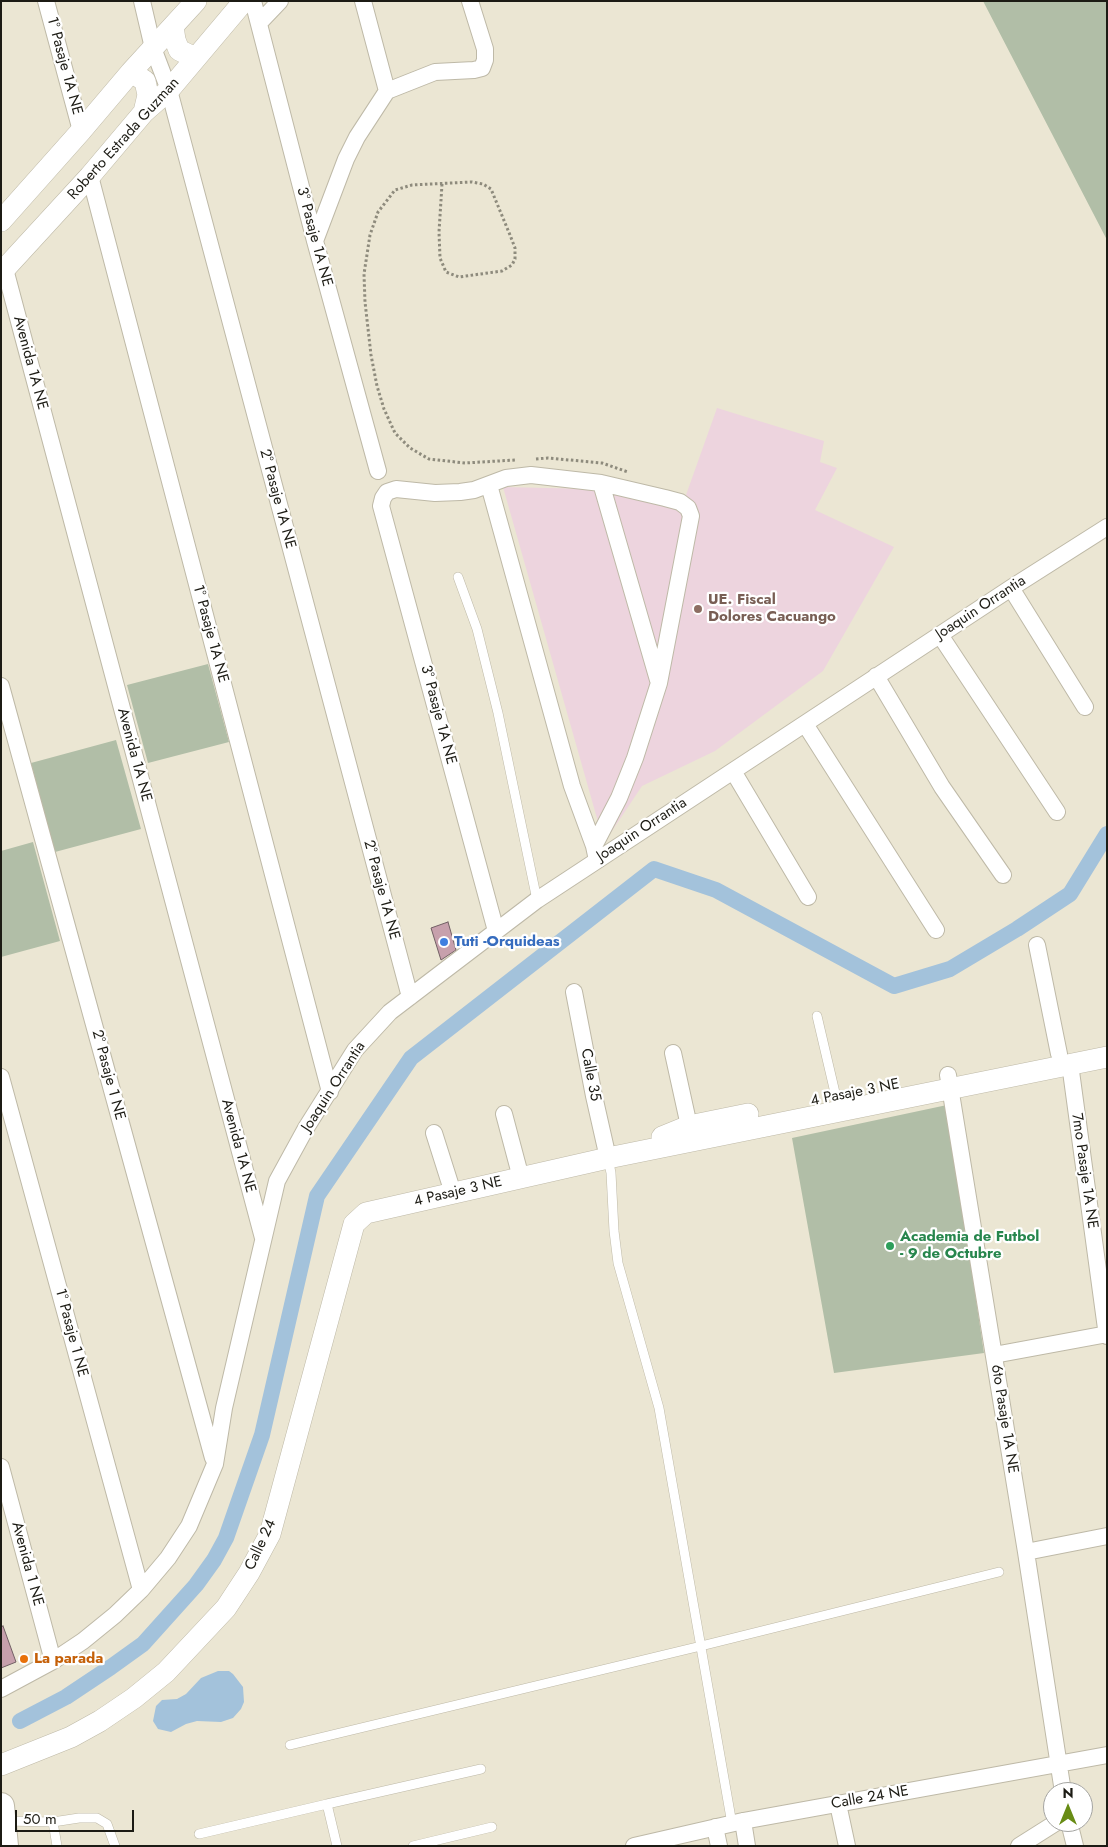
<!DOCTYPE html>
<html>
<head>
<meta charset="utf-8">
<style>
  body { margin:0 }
  #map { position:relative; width:1108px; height:1847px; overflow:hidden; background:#ebe6d3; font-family:Jost,sans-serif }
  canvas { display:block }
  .frame { position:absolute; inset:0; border:2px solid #1c1b14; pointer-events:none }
  .north { position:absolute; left:1043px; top:1782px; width:50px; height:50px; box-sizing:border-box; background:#fff; border:1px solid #a4a4a1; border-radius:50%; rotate:0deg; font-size:14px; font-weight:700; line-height:20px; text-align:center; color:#1c1b14 }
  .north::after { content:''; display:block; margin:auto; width:18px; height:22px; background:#688c15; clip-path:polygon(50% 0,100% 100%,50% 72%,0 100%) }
  .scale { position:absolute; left:15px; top:1810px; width:119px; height:22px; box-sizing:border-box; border:2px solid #1c1b14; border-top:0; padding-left:6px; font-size:15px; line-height:18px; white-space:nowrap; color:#1c1b14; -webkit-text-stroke:4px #fff; paint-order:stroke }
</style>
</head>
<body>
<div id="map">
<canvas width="1108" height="1847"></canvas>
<div class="frame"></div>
<div class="north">N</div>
<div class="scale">50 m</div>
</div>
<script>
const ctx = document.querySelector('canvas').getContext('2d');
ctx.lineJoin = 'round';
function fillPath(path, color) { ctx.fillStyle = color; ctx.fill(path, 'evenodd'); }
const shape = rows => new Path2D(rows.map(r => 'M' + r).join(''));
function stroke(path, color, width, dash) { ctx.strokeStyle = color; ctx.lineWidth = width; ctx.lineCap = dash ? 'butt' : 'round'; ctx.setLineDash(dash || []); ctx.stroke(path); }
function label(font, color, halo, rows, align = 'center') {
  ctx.font = font + ' Jost,sans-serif'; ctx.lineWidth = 4.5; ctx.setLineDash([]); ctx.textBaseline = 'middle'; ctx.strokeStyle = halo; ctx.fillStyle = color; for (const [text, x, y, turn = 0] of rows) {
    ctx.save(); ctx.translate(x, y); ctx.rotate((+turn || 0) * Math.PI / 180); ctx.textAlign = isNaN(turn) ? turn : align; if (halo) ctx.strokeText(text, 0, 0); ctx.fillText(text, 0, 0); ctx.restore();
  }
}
const education = shape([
  [717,408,824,441,820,462,837,468,815,510,894,547,823,671,715,751,642,786,604,843,503,487,593,489,681,509]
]);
const green = shape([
  [983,1,1107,1,1107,240],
  [208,664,229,742,148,763,127,685],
  [116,740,141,829,55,852,31,763],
  [33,842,60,941,1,957,1,851],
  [947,1105,984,1353,834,1373,792,1138]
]);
const water = shape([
  [218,1671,229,1671,233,1674,243,1687,244,1702,241,1709,233,1718,221,1722,197,1721,186,1724,171,1732,158,1729,153,1721,156,1706,162,1700,177,1699,186,1694,201,1678]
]);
const canal = shape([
  [20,1721,66,1697,111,1667,143,1644,196,1585,214,1560,226,1538,262,1435,317,1196,411,1058,654,869,716,890,894,986,950,969,1017,929,1070,894,1107,834]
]);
const building = shape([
  [448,922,456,950,441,960,431,928,448,922],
  [3,1626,16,1662,1,1668,1,1627,3,1626]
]);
const path = shape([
  [442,184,439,232,440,258,446,272,459,277,502,271,512,265,515,259,515,248,510,235,491,189,483,184,472,182,412,185,395,190,378,212,370,235,364,274,365,302,371,355,377,386,384,409,395,433,410,448,429,459,465,463,515,460],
  [536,459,548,458,602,463,628,472]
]);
const service = shape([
  [458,577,477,629,498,713,537,900],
  [817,1016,836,1097],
  [608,1158,611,1173,614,1231,618,1263,659,1408,732,1824],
  [290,1745,701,1646,999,1572],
  [5,1821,53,1822,57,1846],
  [53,1822,79,1818,97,1818,107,1824,115,1846],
  [199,1834,327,1804],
  [337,1846,327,1804,481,1769],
  [413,1846,492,1827]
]);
const minor = shape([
  [46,1,81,131],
  [142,1,153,48,169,90,410,997],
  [253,1,315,241,378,471],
  [259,23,280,1],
  [387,91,435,72,474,70,482,68,485,60,485,49,470,1],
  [90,176,330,1092],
  [315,241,346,159,357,137,387,91,363,1],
  [5,269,263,1238],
  [601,483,658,680],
  [489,485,572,786,594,846],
  [1011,588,1085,707],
  [940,635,1057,812],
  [876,676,942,787,1003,875],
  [1,686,213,1458],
  [805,724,936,930],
  [733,771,808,897],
  [496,931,381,506,383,498,387,492,396,489,435,493,460,492,474,490,506,478,531,475,601,483,665,498,680,502,688,508,691,516,659,683,635,758,619,798,594,846,597,860],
  [1037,945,1059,1054],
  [574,992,594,1096,608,1158],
  [673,1053,689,1126],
  [1070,1064,1107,1336],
  [948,1075,1026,1552,1063,1792],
  [1,1077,141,1590],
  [504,1114,521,1178],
  [434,1133,453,1193],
  [994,1355,1107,1334],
  [1,1467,53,1661],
  [1026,1552,1107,1536],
  [1,1689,53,1661,83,1641,115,1615,141,1590,168,1558,189,1526,215,1464,224,1408,277,1181,306,1128,355,1050,390,1012,537,900,1011,588,1107,527],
  [838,1804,847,1846],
  [743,1821,747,1846],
  [1069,1822,1075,1846],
  [715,1827,719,1846],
  [634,1846,743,1821,1107,1755],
  [1019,1846,1057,1822]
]);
const tertiary = shape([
  [173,26,175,40,179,50,195,58],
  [131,72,145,81,148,95,144,112],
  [1,221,81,131,131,72,196,1],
  [1,273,90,176,144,112,169,90,244,1],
  [662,1137,689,1126,748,1114],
  [1,1765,71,1737,100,1721,134,1698,166,1672,226,1608,249,1573,270,1534,354,1224,366,1213,608,1158,1107,1057]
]);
const primary = shape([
  [1,1806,5,1846]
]);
const markers = [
  [698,609,5,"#8d6e63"],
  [444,942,5,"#3f7fe0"],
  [890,1246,5,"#2e9e5b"],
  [24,1659,5,"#e8710a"]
];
const streetNames = [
  ["1° Pasaje 1A NE",64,66,75],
  ["Roberto Estrada Guzman",124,139,-48],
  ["3° Pasaje 1A NE",314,237,75],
  ["Avenida 1A NE",30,363,75],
  ["2° Pasaje 1A NE",277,499,75],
  ["Joaquin Orrantia",981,608,-33],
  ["1° Pasaje 1A NE",210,634,75],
  ["3° Pasaje 1A NE",438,715,75],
  ["Avenida 1A NE",134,755,75],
  ["Joaquin Orrantia",642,830,-33],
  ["2° Pasaje 1A NE",381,890,75],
  ["2° Pasaje 1 NE",108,1075,75],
  ["Calle 35",590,1075,79],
  ["Joaquin Orrantia",334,1087,-57],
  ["4 Pasaje 3 NE",855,1093,-11],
  ["Avenida 1A NE",238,1146,75],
  ["7mo Pasaje 1A NE",1084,1171,82],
  ["4 Pasaje 3 NE",458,1192,-13],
  ["1° Pasaje 1 NE",71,1333,75],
  ["6to Pasaje 1A NE",1004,1419,81],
  ["Calle 24",261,1545,-65],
  ["Avenida 1 NE",27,1564,75],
  ["Calle 24 NE",870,1798,-10]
];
const educationNames = [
  ["UE. Fiscal",708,600],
  ["Dolores Cacuango",708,617]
];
const shopNames = [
  ["Tuti -Orquideas",454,942]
];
const leisureNames = [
  ["Academia de Futbol",900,1237],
  ["- 9 de Octubre",900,1254]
];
const foodNames = [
  ["La parada",34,1659]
];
fillPath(education, '#edd4de');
fillPath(green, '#b1bea7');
fillPath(water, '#a3c2db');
stroke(canal, '#a3c2db', 16);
fillPath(building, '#c7a0ac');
stroke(building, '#715f64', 1);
stroke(service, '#beb9a7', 10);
stroke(minor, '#beb9a7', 18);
stroke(tertiary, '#beb9a7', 22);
stroke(primary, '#beb9a7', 28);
stroke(path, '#8e8b7d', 3, [2.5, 2.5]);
stroke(service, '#fff', 9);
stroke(minor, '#fff', 16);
stroke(tertiary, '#fff', 21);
stroke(primary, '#fff', 26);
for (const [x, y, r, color] of markers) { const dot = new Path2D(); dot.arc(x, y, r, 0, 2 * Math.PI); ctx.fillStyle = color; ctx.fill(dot); stroke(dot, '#fff', 2); }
label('15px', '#1c1b14', '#fff', streetNames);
label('bold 15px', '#785e54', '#fff', educationNames, 'left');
label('bold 15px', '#366cbe', '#fff', shopNames, 'left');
label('bold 15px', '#27864d', '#fff', leisureNames, 'left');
label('bold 15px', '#c56008', '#fff', foodNames, 'left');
</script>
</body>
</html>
